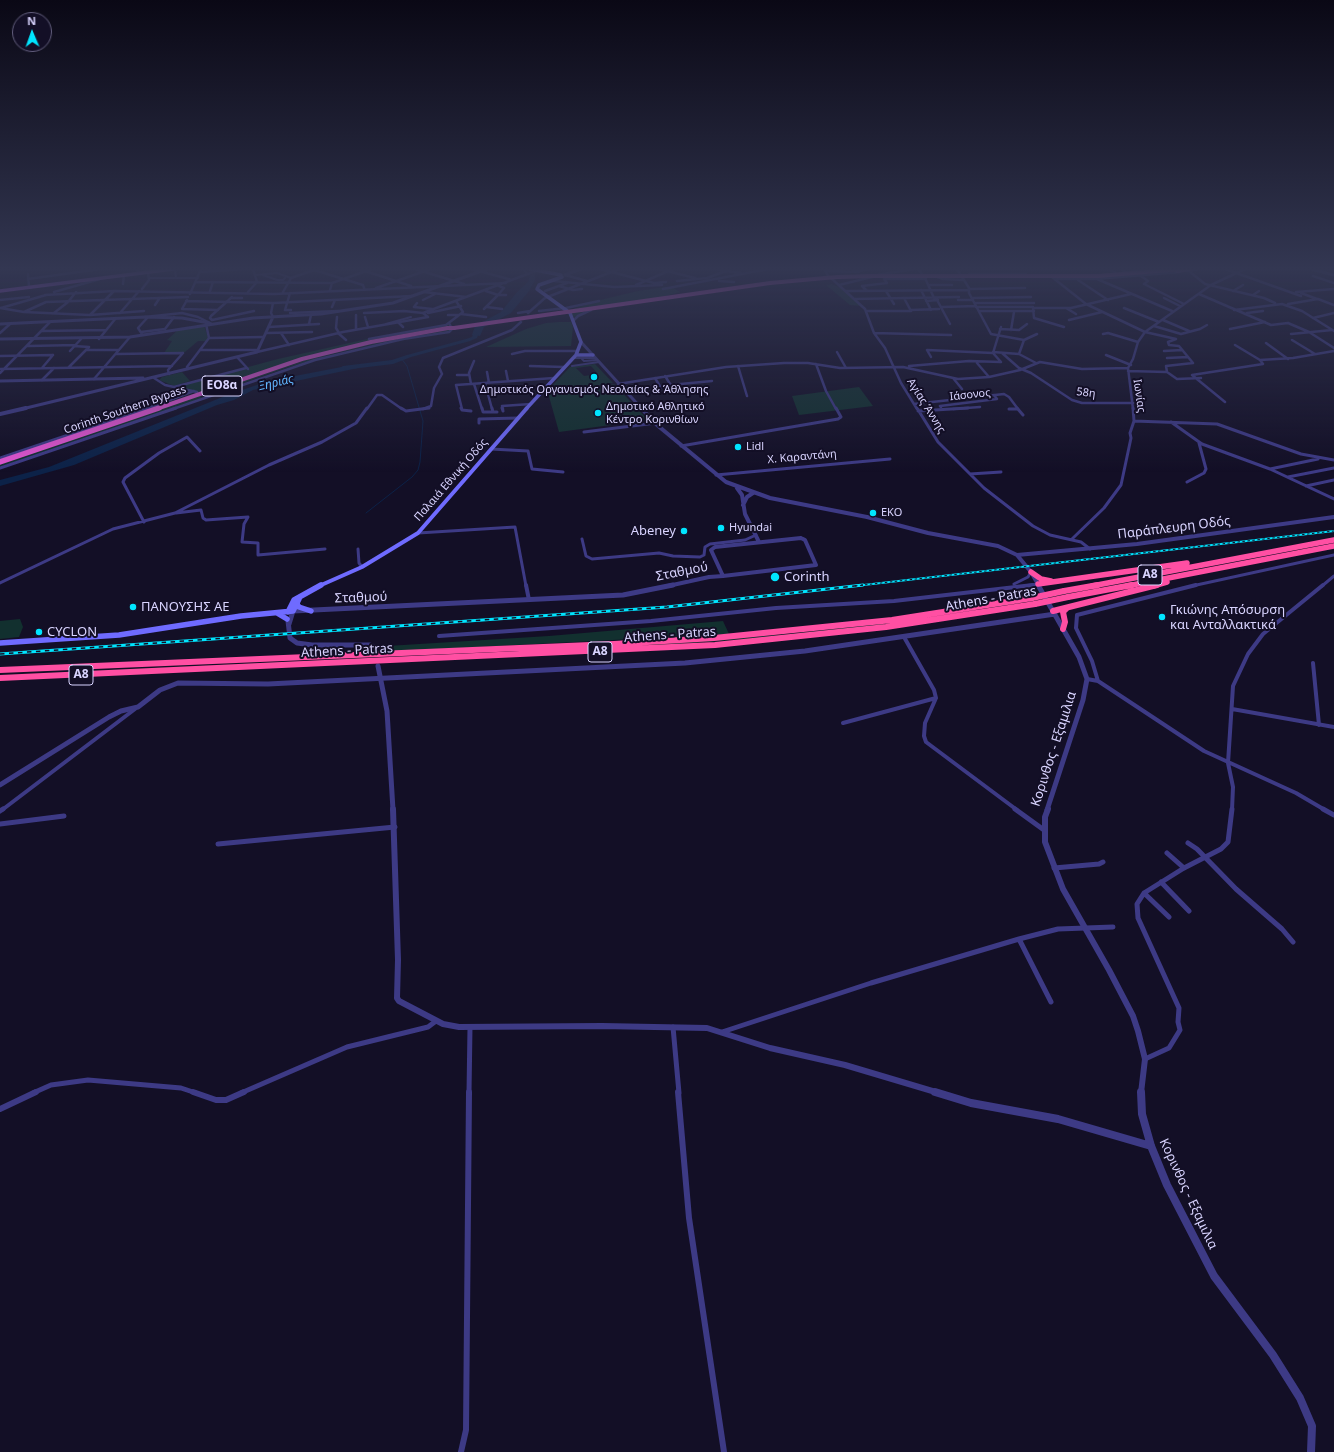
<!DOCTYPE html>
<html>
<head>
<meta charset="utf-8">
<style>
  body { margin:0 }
  #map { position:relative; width:1334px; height:1452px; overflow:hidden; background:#130f26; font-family:"Noto Sans",sans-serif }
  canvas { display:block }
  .north { position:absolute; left:12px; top:12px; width:40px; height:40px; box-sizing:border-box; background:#130f26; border:1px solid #625e7d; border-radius:50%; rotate:358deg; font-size:11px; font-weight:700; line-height:16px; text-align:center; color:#d9d4ff }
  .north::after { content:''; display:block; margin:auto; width:14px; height:18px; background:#00e5ff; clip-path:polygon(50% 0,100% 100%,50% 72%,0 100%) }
</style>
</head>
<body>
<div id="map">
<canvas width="1334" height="1452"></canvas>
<div class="north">N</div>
</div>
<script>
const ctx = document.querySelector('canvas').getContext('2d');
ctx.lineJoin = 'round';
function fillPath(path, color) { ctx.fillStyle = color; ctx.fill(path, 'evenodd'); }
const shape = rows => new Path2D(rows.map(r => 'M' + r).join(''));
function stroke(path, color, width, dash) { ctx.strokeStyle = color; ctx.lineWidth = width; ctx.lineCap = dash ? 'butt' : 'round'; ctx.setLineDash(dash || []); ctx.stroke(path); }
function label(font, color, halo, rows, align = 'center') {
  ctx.font = font + ' "Noto Sans",sans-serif'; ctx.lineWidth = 4; ctx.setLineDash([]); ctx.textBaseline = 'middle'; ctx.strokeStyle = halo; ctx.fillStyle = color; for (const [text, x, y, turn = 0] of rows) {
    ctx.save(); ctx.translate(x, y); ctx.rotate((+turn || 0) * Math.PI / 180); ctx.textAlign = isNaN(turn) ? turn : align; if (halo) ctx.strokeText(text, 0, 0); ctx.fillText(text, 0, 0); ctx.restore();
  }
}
const green = shape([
  [832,284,839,287,862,306,850,305,826,285],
  [665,287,672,287,680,292,662,297,600,306,579,316,573,317,571,312,573,309,600,300,638,291],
  [559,322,571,322,573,327,571,346,486,347,526,329,546,323],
  [204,325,208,338,206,341,198,341,185,352,164,353,172,341,167,340,178,330],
  [449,325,449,327,385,338,308,356,0,460,198,392,177,386,278,359,367,339],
  [450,329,449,331,408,337,337,353,286,368,211,394,205,394,312,358,363,345],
  [595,364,613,383,561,391,549,389,570,367],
  [591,366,598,374,584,376,576,368],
  [182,372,190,381,174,386,159,380,162,377],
  [614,384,648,420,559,432,548,393],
  [859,387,873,406,799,415,792,396],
  [201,395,201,398,194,401,0,467,0,464],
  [1334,542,984,610,895,624,790,636,637,647,0,675,614,647,789,634,894,622,984,609],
  [20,619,23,627,19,637,0,639,0,621],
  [723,621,729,634,381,652,383,647,387,646,549,636]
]);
const water = shape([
  [535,273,535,280,529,291,511,313,484,327,480,336,472,335,475,326,501,312,517,292,528,282,530,275],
  [352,365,358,368,253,390,234,400,217,405,74,465,0,486,0,480,49,467,230,394,269,381]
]);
const stream = shape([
  [366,513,412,477,418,470,420,462,423,421,407,366,401,358]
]);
const river = shape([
  [481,324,484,326,480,329,477,338,470,341,411,357,393,364,343,370,340,368,343,366,392,360,407,355,466,339,472,337,476,327,481,324]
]);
const pedestrian = shape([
  [175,269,176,278],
  [523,269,527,274],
  [255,275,277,273,291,278],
  [263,275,277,280,283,280,285,278],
  [149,278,198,278],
  [386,324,411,317],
  [573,358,595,358],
  [582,359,584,361,597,360],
  [572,366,599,362]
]);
const minorFar4 = shape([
  [137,269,139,273],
  [311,269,363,285,364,288],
  [359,269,411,286],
  [415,269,464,284],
  [472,269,512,280],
  [600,269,654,283,666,282],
  [659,269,695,278],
  [918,269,923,275],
  [924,269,957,269,969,288,969,293,991,334,1024,340,1019,354],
  [995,269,1010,269],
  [1109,269,1119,275],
  [1121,269,1128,274],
  [1132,269,1140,273],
  [1225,269,1301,296],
  [858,271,870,269],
  [1186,271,1199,269],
  [1189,271,1205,284,1264,298,1275,303],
  [146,272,145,269,148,269],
  [200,272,244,269],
  [28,274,29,287],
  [969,274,1026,274],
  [565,275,587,281],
  [877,275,914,269],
  [935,276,943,279,963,280],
  [1141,276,1148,281,1144,284,1184,304],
  [1313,276,1334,283],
  [829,277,825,271,859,272,852,269],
  [1052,277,1086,304,1145,332,1176,339,1168,342,1169,345,1179,346,1193,363,1166,366,1167,372,1177,379,1201,378],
  [925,278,934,298],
  [28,279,100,269],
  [832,279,865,309,874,333,885,348,901,383,917,409],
  [1055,279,1095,279,1180,272],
  [1097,279,1172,311],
  [1078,280,1108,300],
  [554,281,614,287,662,285],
  [677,281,707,278,726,271,741,273],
  [719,281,734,282],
  [196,282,332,283],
  [123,284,124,275],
  [636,285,673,269],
  [839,285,872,277],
  [930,285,952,285],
  [559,286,573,290,582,289],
  [376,288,431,269],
  [142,289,149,280,148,272],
  [663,289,768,269],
  [969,289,1025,288],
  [330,290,332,283,372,269],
  [921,290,931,310],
  [210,291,213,282],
  [545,291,567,283],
  [846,291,969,290],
  [867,291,862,286,887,283,884,279,926,279],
  [886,291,894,304],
  [1233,291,1243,285],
  [54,292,100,279],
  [248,292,257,282,253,269],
  [283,292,291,278,314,270],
  [424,292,466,297],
  [1296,292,1334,289],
  [290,293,285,310,291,310],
  [1301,293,1317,299],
  [190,294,201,269],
  [1199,294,1271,325,1288,323,1309,332,1334,348],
  [45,295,114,291,274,294,506,283],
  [498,295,504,288,499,286],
  [498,295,506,295],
  [1253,295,1259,291],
  [231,298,242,298],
  [936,298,950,324],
  [972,298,1031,297],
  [1164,298,1180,306],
  [854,299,959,297],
  [0,300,29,297],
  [187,300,182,309,218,310],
  [423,300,435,294],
  [958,300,973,300],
  [186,301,273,303,412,296],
  [926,301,938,300],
  [273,303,271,313,273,317],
  [417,303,414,307,432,309],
  [975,303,1034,303],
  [1288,304,1318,299,1334,305],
  [155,305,159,299],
  [332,307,335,300],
  [487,307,502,309],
  [942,307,976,306],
  [976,307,1033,307,1034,318,1064,327],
  [0,308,24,312,90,315,144,311],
  [1,308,46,295],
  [1034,308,1071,308,1131,294],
  [1066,308,1076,314],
  [1124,308,1159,322],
  [484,309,498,295,486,291],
  [911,310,939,309],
  [1234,310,1282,304,1302,311,1334,331],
  [539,311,566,308,599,301],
  [866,311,911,311,904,298],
  [979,311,1034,311],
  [24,312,46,302,188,297],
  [54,313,68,302,76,292],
  [120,313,139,291],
  [290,313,338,311],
  [423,313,541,269],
  [428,313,461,306],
  [518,313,530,311],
  [528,313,545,298,619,269],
  [1247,313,1263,311],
  [461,314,486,317],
  [90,315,114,291],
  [356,315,356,329],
  [448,315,459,315],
  [145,317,182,313,198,317,212,324],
  [337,317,336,328,339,333],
  [365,317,368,327],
  [1313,318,1334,313],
  [212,320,254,311],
  [212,320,210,318,211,316,232,297],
  [1069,320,1102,312],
  [1163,320,1189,331],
  [573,321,578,316,591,310],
  [398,322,403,327],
  [309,324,311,315],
  [1154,326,1181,334,1200,329,1207,325],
  [269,327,319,324],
  [165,329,174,317],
  [1000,329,1019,330,1027,324],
  [1230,329,1265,322],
  [1011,330,1014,312],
  [42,331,106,330],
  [141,332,165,329],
  [0,333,10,324],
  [266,333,312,332],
  [281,333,289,345],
  [338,333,346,340],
  [874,333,951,335],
  [142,334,138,328,148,317],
  [1103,334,1108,333,1138,342],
  [1291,334,1332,330],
  [209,338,263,337],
  [99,339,116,318],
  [369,339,446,325,463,312,456,301],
  [1024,340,1037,334],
  [1292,340,1315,354],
  [1266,343,1288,359],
  [1235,345,1260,360],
  [28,346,76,345],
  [86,350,119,350],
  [201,350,258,350],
  [70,351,81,339],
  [1164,351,1182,350],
  [257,352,343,332,428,317,423,313,404,311,364,313],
  [837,352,846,368],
  [993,352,1019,354,1036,363],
  [1002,353,1019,368,1031,373,1072,400,1082,403,1133,403],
  [116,354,183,353],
  [512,354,525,351,578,351],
  [1106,355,1131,365],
  [0,356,53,355],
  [237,357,248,369],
  [931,357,927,350,993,353],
  [1167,358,1188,357],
  [977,363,989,377],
  [816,364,826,391,836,409],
  [530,366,564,367],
  [738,366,747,396],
  [909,366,969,361,1001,362,993,353,1001,327],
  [69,367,89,347,74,346],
  [42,368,53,355],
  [0,369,172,366],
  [188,369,187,367,209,338,206,324],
  [506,371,508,381],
  [1128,371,1167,372],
  [487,372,489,383],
  [0,373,50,322],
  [169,374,168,370,183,353],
  [457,375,469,375],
  [665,376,674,390],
  [154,378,165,385,197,392],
  [655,378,661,388],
  [953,378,962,389],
  [94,379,130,337],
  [42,380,54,368],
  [485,383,492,409],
  [471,384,469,373,474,361],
  [474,384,482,409],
  [618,384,726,367,784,363,808,363,840,368,903,367,958,379,989,377,1020,370,1040,362,1082,369,1128,368],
  [670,385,712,381],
  [174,387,246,368],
  [1225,402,1192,375,1263,364,1260,360,1293,358,1334,351],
  [914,404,1004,394,1009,397,1018,409],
  [941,407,940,406,997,399,994,395],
  [146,409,194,391],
  [173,409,315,360,403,339,449,332,452,329,449,323],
  [367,409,377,395,382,395,402,409],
  [423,409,431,406,434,388,442,374,439,367,443,358,512,330,521,322],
  [462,409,456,385,554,378],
  [503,409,502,406,531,404],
  [953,409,980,407],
  [1133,409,1128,368,1133,359,1138,342,1145,332,1211,285,1245,269]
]);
const minorFar3 = shape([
  [401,408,406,411,429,408],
  [461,408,462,410,471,411],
  [482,408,483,412,497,412],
  [492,408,493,412],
  [502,408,503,411],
  [917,408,938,442,984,488,1033,526,1050,535,1081,542,1090,549],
  [1017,408,1023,415],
  [1009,409,1018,409],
  [918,411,968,408],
  [1134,421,1217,424,1301,454,1334,460],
  [1171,422,1202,444,1270,469,1334,499],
  [479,423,479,419,518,418],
  [584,432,656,423],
  [681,446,838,419,841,417,836,408],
  [491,449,528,451,532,469,563,472],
  [0,458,148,408],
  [0,468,176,408],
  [1270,469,1318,459],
  [970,474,1001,472],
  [716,475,890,459],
  [1288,477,1334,468],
  [1187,482,1204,473,1206,469,1199,443],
  [1306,486,1334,480],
  [176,513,201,510,203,518,206,520,248,517,244,524,242,542,258,543,258,555,325,549],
  [144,522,123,482,125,478,159,453,187,437,200,451],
  [418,533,515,527,526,586],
  [582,539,586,556,592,559,659,553,673,556,700,557,704,555,705,547,710,544,745,540,756,535],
  [1072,539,1104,508,1121,485,1131,438,1130,433,1134,421,1133,408],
  [358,549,359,563,362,567],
  [0,583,113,529,175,513,269,465,322,442,356,423,367,408],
  [1014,584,1028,577,1031,572],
  [1024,586,1038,584],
  [1192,586,1334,555],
  [1322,586,1334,576]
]);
const minorFar2 = shape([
  [526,585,529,600],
  [439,636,651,621,776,608,894,601,1033,585],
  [904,637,934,690,936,698,925,723,924,736,926,742,1017,810],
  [1313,663,1319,725],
  [1087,679,1098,681,1204,751,1296,793,1325,810],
  [1098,681,1092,661,1076,628,1077,615,1196,585],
  [1232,709,1334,727],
  [843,723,936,698],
  [2,810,135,709],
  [1232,810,1233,787,1228,763,1233,686,1248,654,1263,634,1323,585]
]);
const minorFar1 = shape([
  [1015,809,1044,830],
  [1323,809,1334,815],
  [0,811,3,809],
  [0,824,64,816],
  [1188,843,1197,849,1236,889,1282,929,1293,942],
  [218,844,395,827],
  [1167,853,1184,868],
  [1054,868,1099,864,1103,862],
  [1161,882,1189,911],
  [1144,893,1169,917],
  [1019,939,1051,1002],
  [673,1027,679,1093],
  [722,1032,871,983,1019,939,1058,929,1113,927],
  [1145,1059,1169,1048,1180,1030,1178,1022,1179,1008,1138,918,1137,904,1144,893,1184,868,1221,849,1228,842,1232,809],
  [33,1093,51,1085,88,1080,181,1088,196,1093],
  [241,1093,347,1047,428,1027,436,1021],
  [469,1093,470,1027]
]);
const minor = shape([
  [193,1092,216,1100,226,1100,244,1092],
  [678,1092,689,1218,724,1452],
  [0,1109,36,1092],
  [461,1452,466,1430,469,1092]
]);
const tertiaryFar4 = shape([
  [718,269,726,271,730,269],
  [1311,269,1334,275],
  [565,275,581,269],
  [0,324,145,317,182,318,209,323],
  [0,339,130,337,253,318,321,314,393,303,487,269],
  [581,342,642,409],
  [0,381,143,378],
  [22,409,257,352,273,317]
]);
const tertiaryFar3 = shape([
  [641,408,657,425,726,482,770,498,867,517,928,533,998,546,1017,555,1031,572,1039,586],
  [0,414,26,408],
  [737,488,742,495,745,514,759,542],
  [743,505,747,497,753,493],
  [801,538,805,540,816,565,723,576,711,550,715,547,801,538],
  [1017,555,1137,544,1334,517],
  [668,586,709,577,723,576]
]);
const tertiaryFar2 = shape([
  [1038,585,1079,657,1087,679,1083,700,1047,810],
  [288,621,290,638,297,643,312,645,370,645,374,647,376,651],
  [289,624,293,611,623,595,673,585],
  [378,666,387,711,393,810],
  [0,785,109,717,121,711,138,707,160,690,178,683,268,684,685,663,805,651,1055,614]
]);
const tertiaryFar1 = shape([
  [393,809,398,960,397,998,399,1001,443,1024,459,1027,602,1026,707,1028,770,1048,845,1065,939,1093],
  [1048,809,1045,817,1045,842,1063,889,1109,970,1133,1016,1138,1031,1145,1059,1141,1093]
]);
const tertiary = shape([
  [935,1092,971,1103,1058,1119,1151,1146],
  [1141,1092,1142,1114,1151,1146,1167,1185,1214,1276,1273,1355,1300,1398,1312,1426,1311,1452]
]);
const secondaryFar2 = shape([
  [530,269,561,275],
  [576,355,593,355],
  [526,409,576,355,581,342,570,313,537,289,539,285,562,277]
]);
const secondaryFar1 = shape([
  [319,586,362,567,418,533,527,408]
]);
const secondary = shape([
  [296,603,299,607,311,611],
  [288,612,294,600,321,585],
  [277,613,287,619],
  [0,643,119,635,241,616,293,611,299,599]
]);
const primary = shape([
  [0,291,173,269]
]);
const trunkFar1 = shape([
  [1177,271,1190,269],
  [879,276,921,276],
  [928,276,1098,276,1181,269],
  [838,277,869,276],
  [581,310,770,283,825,278],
  [454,328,559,313],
  [156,409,302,359,371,342,448,328]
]);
const trunk = shape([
  [0,462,159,408]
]);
const motorwayFar1 = shape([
  [1031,572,1041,579,1051,581],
  [1038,584,1187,563],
  [1092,586,1334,540],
  [1127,586,1334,546],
  [1153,586,1167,582]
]);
const motorway = shape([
  [1064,591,1098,585],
  [1068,597,1132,585],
  [1053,611,1157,585],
  [1063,629,1065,622,1063,612,1067,608],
  [0,670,614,644,714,638,892,620,1032,598],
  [0,678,715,645,886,627,1035,604]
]);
const railFar1 = shape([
  [855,586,1334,531]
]);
const rail = shape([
  [0,654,667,607,863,585]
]);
const trunkBridge = shape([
  [869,276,879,276],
  [921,276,928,276],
  [825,278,838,277],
  [559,313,581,310],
  [448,328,454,328]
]);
const motorwayBridge = shape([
  [1032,598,1064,591],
  [1035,604,1068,597]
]);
const markers = [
  [594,377,4,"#00e5ff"],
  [598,413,4,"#00e5ff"],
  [738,447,4,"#00e5ff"],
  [873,513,4,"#00e5ff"],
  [721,528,4,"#00e5ff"],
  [684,531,4,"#00e5ff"],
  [775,577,5,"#00e5ff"],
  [133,607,4,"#00e5ff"],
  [1162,617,4,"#00e5ff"],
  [39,632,4,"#00e5ff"]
];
const farPoinames = [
  ["Δημοτικός Οργανισμός Νεολαίας & Άθλησης",594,390,"center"],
  ["Δημοτικό Αθλητικό",606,407],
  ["Κέντρο Κορινθίων",606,420],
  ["Lidl",746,447],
  ["EKO",881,513],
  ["Hyundai",729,528]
];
const farStreetnames = [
  ["58η",1086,393,7],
  ["Ιάσονος",970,395,-6],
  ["Ιωνίας",1139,396,82],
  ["Αγίας Άννης",926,406,58],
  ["Corinth Southern Bypass",125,410,-19],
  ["Χ. Καραντάνη",802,457,-5],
  ["Παλαιά Εθνική Οδός",451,480,-49]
];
const farWaternames = [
  ["Ξηριάς",276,383,-13]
];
const shields = [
  [222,386,40],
  [1150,575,24],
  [600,652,24],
  [81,675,24]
];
const shieldNames = [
  ["ΕΟ8α",222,386],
  ["Α8",1150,575],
  ["Α8",600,652],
  ["Α8",81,675]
];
const streetNames = [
  ["Παράπλευρη Οδός",1174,528,-7],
  ["Σταθμού",682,572,-11],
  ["Σταθμού",361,598,-2],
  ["Athens - Patras",991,599,-10],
  ["Athens - Patras",670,635,-4],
  ["Athens - Patras",347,651,-3],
  ["Κορινθος - Εξαμιλια",1054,749,-72],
  ["Κορινθος - Εξαμιλια",1188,1194,65]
];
const poiNames = [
  ["Abeney",676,531,"right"],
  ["Corinth",784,577],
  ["ΠΑΝΟΥΣΗΣ ΑΕ",141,607],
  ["Γκιώνης Απόσυρση",1170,610],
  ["και Ανταλλακτικά",1170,625],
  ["CYCLON",47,632]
];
fillPath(green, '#12302f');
fillPath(water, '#0c2248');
stroke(stream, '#0c2248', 1);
fillPath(river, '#0c2248');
stroke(pedestrian, '#3d3a85', 2);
stroke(minorFar4, '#3d3a85', 2.5);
stroke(minorFar3, '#3d3a85', 3);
stroke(minorFar2, '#3d3a85', 4);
stroke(minorFar1, '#3d3a85', 5);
stroke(minor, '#3d3a85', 6);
stroke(tertiaryFar4, '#3d3a85', 3);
stroke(tertiaryFar3, '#3d3a85', 4);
stroke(tertiaryFar2, '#3d3a85', 5);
stroke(tertiaryFar1, '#3d3a85', 6);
stroke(tertiary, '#3d3a85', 8);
stroke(secondaryFar2, '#6f6bff', 3.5);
stroke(secondaryFar1, '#6f6bff', 4);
stroke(secondary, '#6f6bff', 5.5);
stroke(primary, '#c25bff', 3.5);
stroke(trunkFar1, '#e055d1', 4);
stroke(trunk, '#e055d1', 5.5);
stroke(motorwayFar1, '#ff4fa3', 5.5);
stroke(motorway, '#ff4fa3', 6);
stroke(railFar1, '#00e5ff', 2);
stroke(rail, '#00e5ff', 3);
stroke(railFar1, '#130f26', 1, [2.5]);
stroke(rail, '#130f26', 1.5, [4.5]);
stroke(trunkBridge, '#e055d1', 4);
stroke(motorwayBridge, '#ff4fa3', 6);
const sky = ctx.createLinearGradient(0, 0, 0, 472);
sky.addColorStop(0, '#0a0815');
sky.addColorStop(0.57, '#333752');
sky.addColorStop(1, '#33375200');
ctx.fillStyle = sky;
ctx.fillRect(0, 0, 1334, 472);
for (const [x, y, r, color] of markers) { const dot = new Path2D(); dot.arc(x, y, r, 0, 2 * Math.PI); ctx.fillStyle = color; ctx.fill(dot); stroke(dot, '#130f26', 1.5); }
label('11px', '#d9d4ff', '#130f26', farPoinames, 'left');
label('11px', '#d9d4ff', '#130f26', farStreetnames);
label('italic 12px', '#62b6ff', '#130f26', farWaternames);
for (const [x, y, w] of shields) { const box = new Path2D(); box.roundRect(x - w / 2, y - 10, w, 20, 3); ctx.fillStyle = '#130f26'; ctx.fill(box); stroke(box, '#d9d4ff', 1); }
label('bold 12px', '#d9d4ff', null, shieldNames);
label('13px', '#d9d4ff', '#130f26', streetNames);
label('13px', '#d9d4ff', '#130f26', poiNames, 'left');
</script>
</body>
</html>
